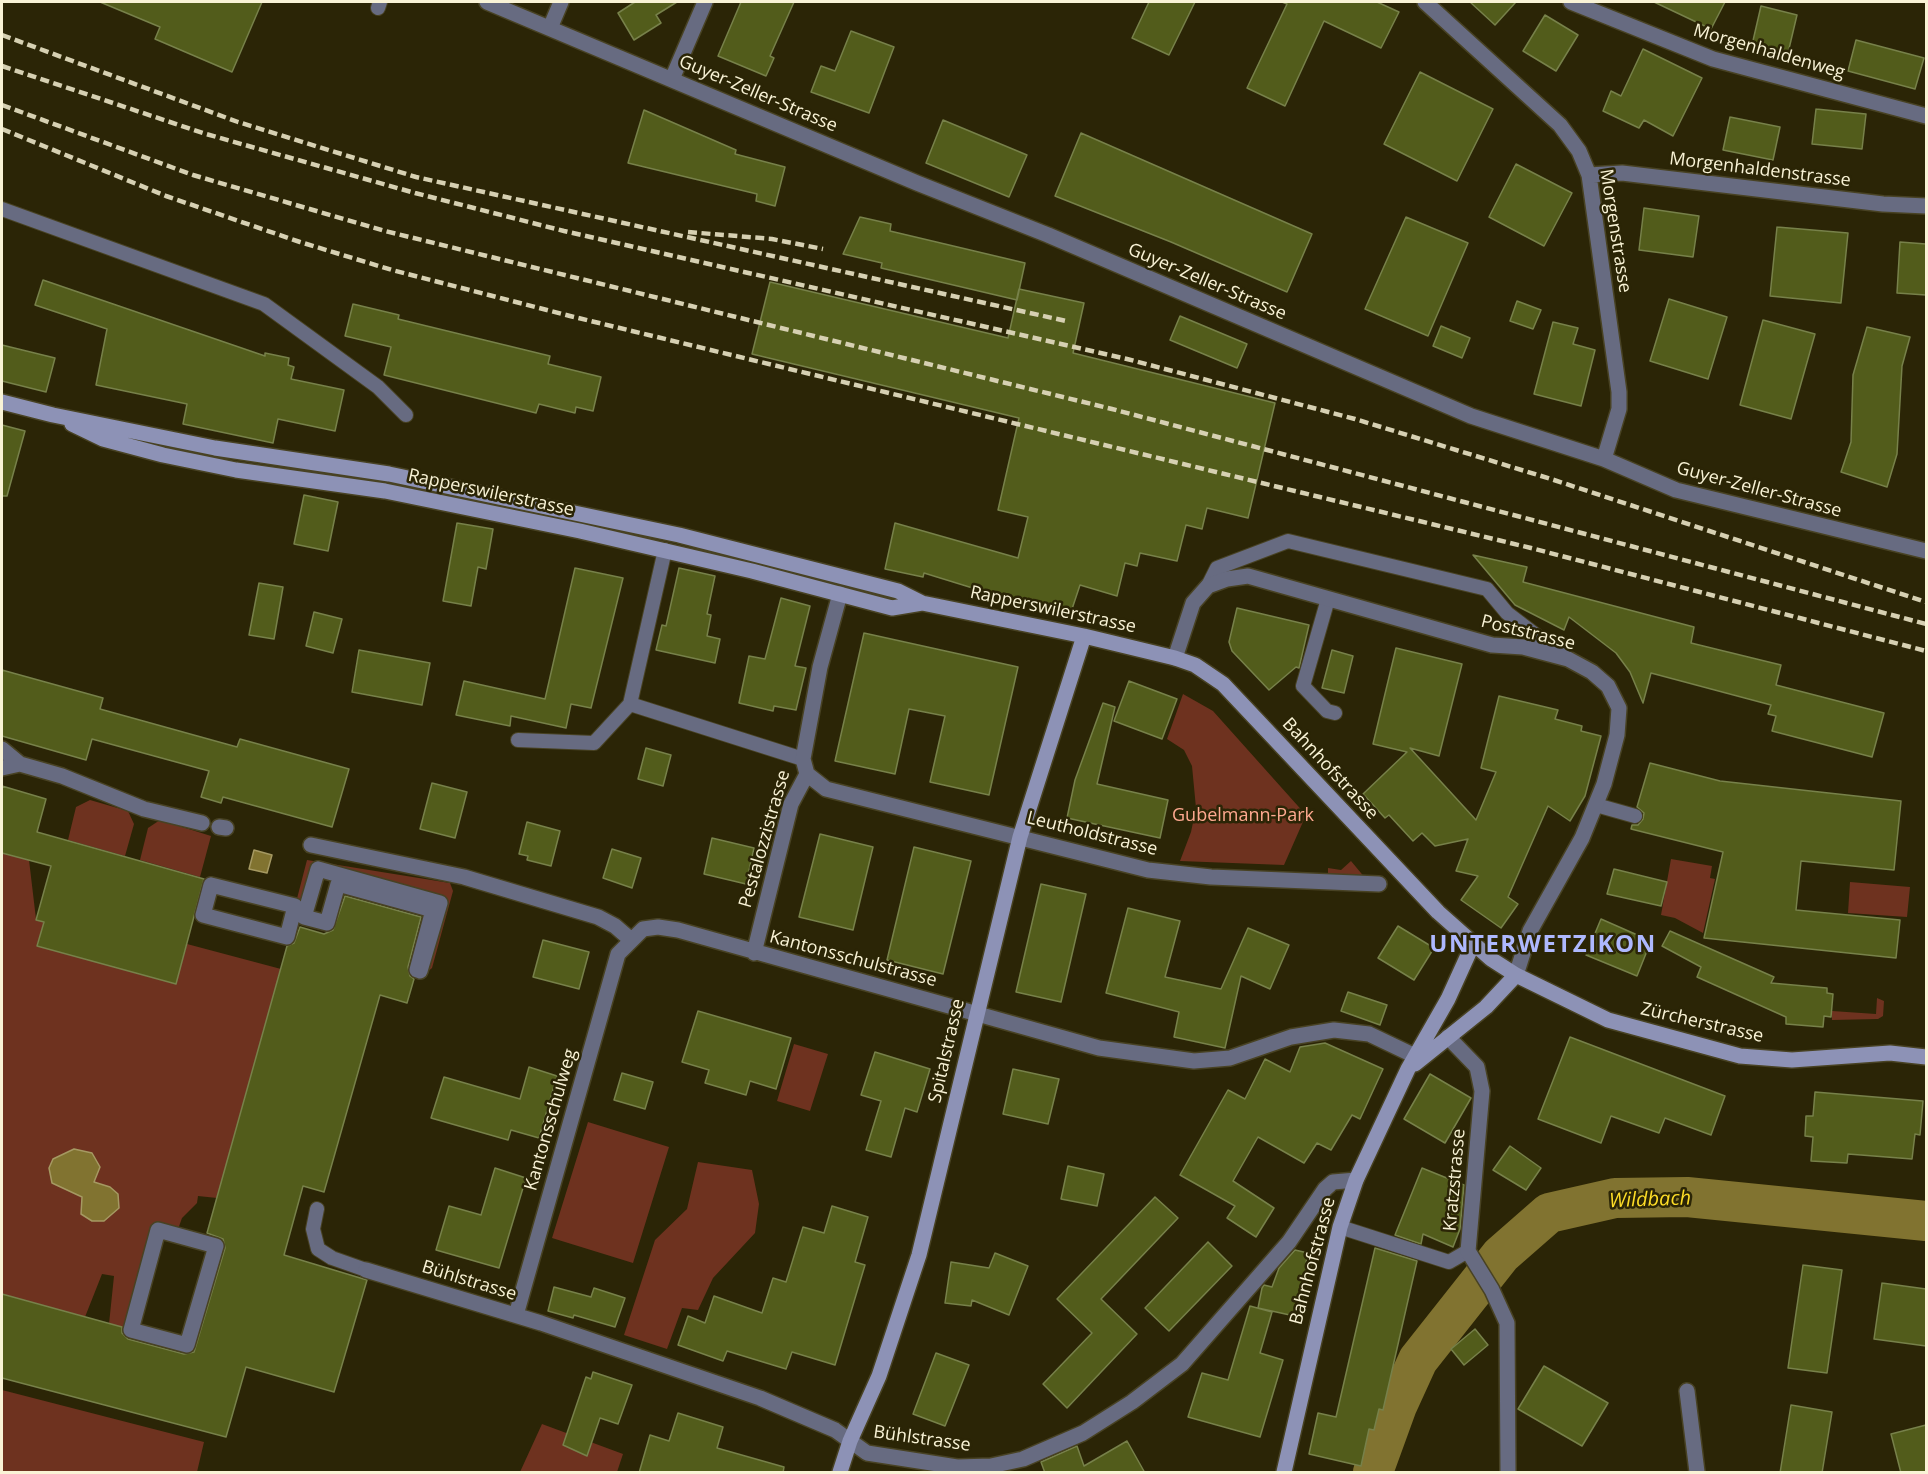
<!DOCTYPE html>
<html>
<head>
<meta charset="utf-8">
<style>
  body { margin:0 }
  #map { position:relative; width:1928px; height:1474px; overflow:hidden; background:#2b2506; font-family:"Open Sans",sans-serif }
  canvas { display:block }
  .frame { position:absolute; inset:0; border:3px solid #f9f3d6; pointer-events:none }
</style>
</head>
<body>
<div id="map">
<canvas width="1928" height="1474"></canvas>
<div class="frame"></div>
</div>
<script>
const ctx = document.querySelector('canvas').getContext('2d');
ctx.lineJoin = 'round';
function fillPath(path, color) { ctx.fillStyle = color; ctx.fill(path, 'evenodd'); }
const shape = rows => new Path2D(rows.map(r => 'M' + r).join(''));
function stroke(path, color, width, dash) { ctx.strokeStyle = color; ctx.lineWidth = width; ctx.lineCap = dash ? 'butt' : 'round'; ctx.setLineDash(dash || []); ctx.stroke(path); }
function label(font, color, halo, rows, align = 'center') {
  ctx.font = font + ' "Open Sans",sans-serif'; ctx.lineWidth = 5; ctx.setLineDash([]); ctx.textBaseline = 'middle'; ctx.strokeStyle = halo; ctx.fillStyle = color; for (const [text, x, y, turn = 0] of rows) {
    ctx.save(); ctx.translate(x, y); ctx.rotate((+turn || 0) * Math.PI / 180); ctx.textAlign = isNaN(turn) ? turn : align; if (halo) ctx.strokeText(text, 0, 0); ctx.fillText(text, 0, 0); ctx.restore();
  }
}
const green = shape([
  [1183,694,1213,711,1306,815,1284,865,1180,861,1191,832,1196,808,1192,766,1184,750,1167,739],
  [90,800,128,811,134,824,125,856,68,840,76,807],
  [160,820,211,836,200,877,140,860,148,828],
  [2,853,29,860,36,919,44,922,37,946,176,983,187,944,281,969,217,1198,198,1196,197,1203,182,1218,176,1235,159,1230,131,1330,109,1324,114,1276,102,1274,85,1317,2,1294],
  [1671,859,1712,866,1710,878,1715,879,1703,933,1675,918,1661,915],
  [307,860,450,883,453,891,432,968,426,973,440,903,318,869,304,917,293,914],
  [1351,861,1366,879,1328,875,1328,868,1341,870],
  [1850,882,1910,887,1907,917,1848,913],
  [1877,998,1884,1001,1883,1016,1878,1019,1832,1020,1832,1011,1876,1014],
  [794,1044,828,1054,810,1111,777,1101],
  [588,1122,669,1147,633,1263,552,1238],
  [698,1162,752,1170,759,1204,755,1233,713,1278,698,1310,682,1308,667,1349,624,1335,655,1240,687,1209],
  [2,1390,204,1442,197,1472,2,1472],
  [542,1424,623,1454,617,1472,520,1472]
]);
const water = shape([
  [254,850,272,855,267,873,249,869,254,850],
  [74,1149,92,1153,100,1167,94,1182,110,1187,118,1194,119,1208,104,1221,92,1221,81,1214,82,1197,52,1183,49,1168,53,1159,74,1149]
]);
const river = shape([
  [1373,1472,1397,1406,1418,1360,1501,1255,1549,1213,1615,1198,1687,1197,1926,1221]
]);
const building = shape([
  [100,2,262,2,232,72,155,39,160,27,100,2],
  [635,2,677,2,656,15,661,23,634,40,618,13,635,2],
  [741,2,794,2,770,56,774,58,766,76,718,56,741,2],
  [1149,2,1195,2,1169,55,1132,38,1149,2],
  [1282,2,1377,2,1399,12,1381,48,1324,21,1285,106,1247,88,1287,4,1282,2],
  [1470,2,1516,2,1495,25,1470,2],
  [1654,2,1725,2,1711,29,1654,2],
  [1761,6,1797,15,1788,53,1752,45,1761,6],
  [1545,15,1578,35,1556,71,1523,51,1545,15],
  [851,31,894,47,869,113,811,92,821,66,835,71,851,31],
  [1856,40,1924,58,1915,89,1848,71,1856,40],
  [1643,49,1702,78,1673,136,1644,120,1639,128,1603,111,1611,91,1621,96,1643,49],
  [1420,72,1493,109,1457,181,1384,144,1420,72],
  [1816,109,1866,114,1862,149,1812,144,1816,109],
  [644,110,736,150,735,154,785,167,775,206,756,201,757,194,628,163,644,110],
  [1730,117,1780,127,1773,160,1723,150,1730,117],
  [943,120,1027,155,1009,197,926,163,943,120],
  [1081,133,1312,234,1287,292,1171,242,1055,196,1081,133],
  [1516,164,1572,193,1544,246,1489,217,1516,164],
  [1644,208,1699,216,1693,257,1639,250,1644,208],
  [860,217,891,224,890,231,1025,263,1017,300,881,268,882,263,843,254,860,217],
  [1406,217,1468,243,1428,336,1365,309,1406,217],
  [1777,227,1848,233,1841,303,1770,296,1777,227],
  [1900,242,1926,244,1926,295,1897,293,1900,242],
  [43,280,265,356,265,353,289,358,288,365,294,367,291,379,344,390,335,431,278,419,273,443,183,424,187,404,96,385,107,329,35,305,43,280],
  [770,282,1008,338,1019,289,1084,303,1073,353,1275,403,1248,518,1207,508,1202,529,1186,525,1177,561,1140,553,1137,566,1125,563,1117,596,1080,585,1071,612,1057,611,1022,599,1021,601,1005,598,924,573,923,577,885,569,895,523,1018,558,1028,517,998,510,1019,418,752,354,770,282],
  [1669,299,1727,317,1708,379,1650,361,1669,299],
  [1517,301,1541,310,1533,329,1510,321,1517,301],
  [353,304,399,315,398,319,550,356,548,364,601,377,593,411,576,407,575,413,539,404,536,413,384,375,391,347,345,336,353,304],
  [1180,316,1247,344,1237,368,1170,340,1180,316],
  [1763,320,1815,334,1791,419,1740,405,1763,320],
  [1553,322,1578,328,1573,344,1595,350,1581,406,1534,394,1553,322],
  [1441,326,1470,338,1462,358,1433,346,1441,326],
  [1867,327,1910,337,1902,366,1897,454,1887,487,1841,472,1851,442,1853,375,1867,327],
  [2,345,55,358,46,392,2,381,2,345],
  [2,425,25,431,7,496,2,496,2,425],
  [304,495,338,502,328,551,294,544,304,495],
  [457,523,493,529,486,569,478,567,471,606,443,601,457,523],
  [1473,555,1527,567,1523,582,1694,627,1691,643,1781,665,1776,685,1884,713,1872,757,1772,731,1776,716,1768,714,1771,705,1651,673,1643,703,1630,672,1616,653,1569,617,1564,630,1515,605,1473,555],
  [575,568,623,578,591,708,571,704,566,728,511,716,510,726,456,715,464,681,545,699,575,568],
  [679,568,715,576,707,614,711,615,707,636,720,639,715,663,656,650,662,625,666,626,679,568],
  [259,583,283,587,274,639,249,635,259,583],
  [781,598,810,606,795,666,806,668,796,710,774,706,773,711,739,703,749,656,765,659,781,598],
  [1237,608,1309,625,1299,668,1296,667,1269,690,1232,651,1229,642,1237,608],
  [314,612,342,619,333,653,306,646,314,612],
  [864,633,1018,667,989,795,930,782,945,716,909,709,895,774,835,761,864,633],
  [1396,648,1462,664,1439,756,1410,748,1476,820,1496,772,1481,768,1499,696,1558,710,1555,719,1582,726,1581,731,1601,736,1585,796,1570,821,1548,806,1508,897,1518,904,1501,928,1461,900,1478,876,1456,871,1468,839,1435,846,1422,833,1413,841,1389,815,1385,818,1363,794,1407,752,1373,744,1396,648],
  [359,650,430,663,422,705,352,692,359,650],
  [1332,650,1353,656,1344,693,1322,688,1332,650],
  [2,670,103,698,100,709,237,747,240,739,349,769,332,827,223,797,221,803,201,797,209,771,92,739,86,760,2,736,2,670],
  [1129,681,1177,699,1162,739,1114,721,1129,681],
  [1103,703,1115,707,1097,784,1168,800,1160,838,1067,818,1075,780,1103,703],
  [646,748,671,755,663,786,638,779,646,748],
  [1650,763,1720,781,1901,801,1894,870,1801,861,1796,910,1900,920,1896,958,1704,938,1723,852,1631,829,1632,825,1638,825,1643,819,1644,813,1637,807,1650,763],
  [432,783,467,792,455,838,420,829,432,783],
  [2,786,46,799,37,832,204,879,176,984,37,946,44,922,36,920,51,866,2,853,2,786],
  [527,822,560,831,551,866,527,860,528,856,519,854,527,822],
  [820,834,873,847,853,930,799,917,820,834],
  [712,838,754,848,746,884,704,874,712,838],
  [914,847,971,861,943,974,887,960,914,847],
  [612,849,641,858,632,888,603,878,612,849],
  [1614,869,1667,882,1661,906,1607,894,1614,869],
  [1041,884,1086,894,1061,1002,1016,992,1041,884],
  [345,896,421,917,408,967,410,976,414,979,407,1003,380,995,324,1192,303,1186,284,1255,367,1280,334,1392,246,1367,226,1437,2,1378,2,1294,122,1327,122,1333,128,1339,184,1354,194,1352,225,1248,223,1239,207,1233,287,946,294,943,300,927,324,934,333,930,345,896],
  [1128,908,1180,921,1165,977,1221,989,1248,928,1289,945,1270,989,1241,976,1225,1048,1174,1037,1179,1012,1106,993,1128,908],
  [1601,919,1651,941,1637,976,1586,955,1601,919],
  [1398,926,1434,948,1414,980,1378,958,1398,926],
  [1670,931,1774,977,1771,983,1827,988,1827,993,1833,994,1831,1017,1824,1016,1823,1027,1786,1024,1786,1017,1697,977,1701,967,1662,946,1670,931],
  [543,940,589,952,579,989,533,977,543,940],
  [1348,992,1387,1005,1380,1025,1341,1011,1348,992],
  [698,1011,791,1038,776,1089,750,1081,746,1095,705,1083,709,1070,682,1062,698,1011],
  [1570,1037,1725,1096,1711,1135,1665,1118,1659,1133,1611,1116,1601,1143,1538,1119,1570,1037],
  [1325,1043,1383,1069,1360,1119,1352,1115,1331,1150,1317,1143,1304,1163,1258,1137,1233,1181,1274,1208,1256,1237,1227,1218,1235,1206,1180,1175,1228,1090,1245,1099,1265,1059,1290,1072,1300,1047,1325,1043],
  [875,1052,930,1069,917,1112,905,1108,891,1157,866,1150,881,1101,861,1095,875,1052],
  [529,1067,557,1076,539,1138,511,1130,508,1140,431,1118,444,1077,520,1099,529,1067],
  [1013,1069,1059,1079,1048,1124,1003,1114,1013,1069],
  [622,1073,653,1082,645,1109,614,1100,622,1073],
  [1430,1074,1471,1098,1445,1143,1404,1119,1430,1074],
  [1815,1092,1923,1101,1920,1135,1915,1134,1912,1159,1848,1154,1847,1163,1811,1161,1813,1137,1805,1136,1806,1116,1813,1116,1815,1092],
  [1510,1146,1541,1168,1526,1190,1493,1170,1510,1146],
  [1068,1166,1104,1174,1097,1206,1061,1199,1068,1166],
  [495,1168,526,1178,499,1268,436,1250,449,1206,481,1215,495,1168],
  [1422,1168,1464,1185,1460,1229,1453,1247,1423,1234,1421,1244,1395,1235,1422,1168],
  [1155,1197,1178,1218,1101,1299,1137,1334,1067,1408,1043,1384,1092,1333,1057,1299,1155,1197],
  [832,1206,868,1217,855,1262,865,1265,835,1365,792,1352,786,1369,727,1351,723,1361,678,1345,688,1316,705,1323,714,1296,762,1313,773,1278,786,1282,803,1227,824,1233,832,1206],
  [1208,1242,1232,1266,1169,1331,1145,1308,1208,1242],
  [1375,1248,1417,1261,1383,1410,1379,1409,1374,1430,1369,1429,1361,1466,1309,1454,1318,1413,1336,1417,1375,1248],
  [1295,1250,1308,1253,1306,1263,1311,1265,1299,1317,1258,1308,1262,1288,1264,1285,1272,1287,1279,1268,1295,1250],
  [995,1253,1028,1266,1009,1315,972,1300,971,1306,945,1303,951,1262,989,1268,995,1253],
  [1803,1265,1842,1270,1827,1373,1788,1368,1803,1265],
  [1882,1283,1926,1289,1926,1346,1874,1339,1882,1283],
  [554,1287,591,1297,594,1288,625,1298,615,1327,574,1315,573,1318,548,1311,554,1287],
  [1250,1306,1272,1312,1260,1353,1283,1360,1260,1437,1188,1417,1202,1373,1228,1380,1250,1306],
  [1475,1329,1488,1345,1464,1365,1451,1349,1475,1329],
  [936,1353,969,1365,945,1426,913,1414,936,1353],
  [1544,1366,1608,1403,1582,1446,1518,1409,1544,1366],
  [593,1372,632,1385,618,1424,600,1418,587,1456,563,1445,586,1377,591,1379,593,1372],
  [1791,1405,1832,1412,1822,1473,1780,1473,1791,1405],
  [678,1413,723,1427,717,1448,784,1467,783,1473,639,1473,650,1435,669,1441,678,1413],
  [1926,1425,1926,1473,1901,1473,1891,1434,1926,1425],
  [1127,1441,1145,1473,1045,1473,1041,1462,1077,1446,1084,1466,1127,1441]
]);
const lane = shape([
  [378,8,380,2],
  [2,209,264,304,378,387,406,415],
  [1208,586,1217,568,1288,541,1487,589,1507,613,1566,658],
  [1328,599,1303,686,1327,711,1335,713],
  [630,704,665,550],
  [518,740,594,743,630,704,803,759],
  [1596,805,1635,816],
  [317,1209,313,1229,318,1249,332,1258,366,1270],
  [1340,1227,1449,1262,1468,1251]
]);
const street = shape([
  [487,2,917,183,1048,235,1471,416,1604,459,1676,490,1926,551],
  [1425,2,1560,125,1579,151,1589,175,1619,392,1619,409,1604,459],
  [1571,2,1713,59,1926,116],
  [550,28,561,2],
  [672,79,705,2],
  [1589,175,1622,173,1883,204,1926,206],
  [1175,658,1193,603,1208,586,1227,579,1248,576,1492,645,1523,647,1568,659,1592,672,1608,686,1619,708,1617,735,1604,784,1582,838,1530,931,1516,975],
  [2,749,20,764,62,776,144,809,202,823],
  [2,768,20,764],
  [807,774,826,789,1148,870,1211,877,1379,884],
  [219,827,226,828],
  [311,845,464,877,598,917,615,926,630,939],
  [318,869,440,903,420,971,417,970,433,910,338,884,327,923,304,917,318,869],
  [211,885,295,906,287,937,203,915,211,885],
  [754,953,791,804,807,774,803,759,820,667,840,594],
  [1448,1037,1477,1067,1482,1091,1468,1251,1492,1290,1507,1323,1508,1472],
  [158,1230,216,1246,187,1345,131,1330,158,1230],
  [366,1270,541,1323,760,1398,835,1430,867,1453,957,1467,991,1466,1023,1459,1083,1433,1132,1402,1182,1364,1289,1242,1325,1189,1333,1182,1356,1180],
  [516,1315,618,954,643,929,658,927,678,930,1099,1048,1194,1061,1230,1058,1291,1037,1334,1030,1369,1034,1415,1056],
  [1687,1391,1697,1472]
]);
const secondary = shape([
  [2,402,53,415,215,448,389,474,679,535,898,591,922,603,1084,636,1175,658,1195,665,1223,684,1438,912,1491,959,1516,975,1608,1020,1740,1056,1792,1060,1890,1053,1926,1057],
  [72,424,103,439,163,455,236,470,385,491,580,531,752,571,892,608,922,603],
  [1415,1064,1486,1007,1516,975],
  [840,1472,850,1441,879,1376,919,1255,1020,837,1084,636],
  [1284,1472,1340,1227,1356,1180,1408,1069,1448,999,1473,944]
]);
const rail = shape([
  [2,35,238,122,416,177,1066,321],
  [2,66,206,134,415,193,564,231,1127,359,1355,419,1551,479,1926,602],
  [2,105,193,175,385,231,1112,409,1926,624],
  [2,129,166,196,300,242,392,270,570,316,1531,548,1926,651],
  [688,232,772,239,823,249]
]);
const streetNames = [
  ["Morgenhaldenweg",1769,52,16],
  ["Guyer-Zeller-Strasse",758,94,23],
  ["Morgenhaldenstrasse",1760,170,7],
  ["Morgenstrasse",1615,231,81],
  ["Guyer-Zeller-Strasse",1207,282,23],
  ["Guyer-Zeller-Strasse",1759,490,15],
  ["Rapperswilerstrasse",491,493,12],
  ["Rapperswilerstrasse",1053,610,12],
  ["Poststrasse",1528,633,14],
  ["Bahnhofstrasse",1330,769,47],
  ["Leutholdstrasse",1092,834,14],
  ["Pestalozzistrasse",765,839,-74],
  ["Kantonsschulstrasse",853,959,15],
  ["Zürcherstrasse",1702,1023,13],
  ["Spitalstrasse",947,1051,-77],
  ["Kantonsschulweg",551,1120,-74],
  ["Kratzstrasse",1455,1180,-85],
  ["Bahnhofstrasse",1313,1261,-75],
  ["Bühlstrasse",469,1281,17],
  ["Bühlstrasse",922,1439,8]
];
const parkNames = [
  ["Gubelmann-Park",1243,816]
];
const waterNames = [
  ["Wildbach",1650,1200,-2]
];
const districtNames = [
  ["UNTERWETZIKON",1543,945]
];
fillPath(green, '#6e321f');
fillPath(water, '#817330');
stroke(water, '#a59962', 1.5);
stroke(river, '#817330', 40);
fillPath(building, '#525c1b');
stroke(building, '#77814a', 1.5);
stroke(lane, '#484223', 16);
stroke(street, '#484223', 18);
stroke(secondary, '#484223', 18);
stroke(lane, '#676b81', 14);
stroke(street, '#676b81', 15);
stroke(secondary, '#8d92b6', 15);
stroke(rail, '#d6d0b2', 4.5, [9, 4.5]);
label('18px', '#f9f3d6', '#2b2506', streetNames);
label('18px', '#fea990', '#2b2506', parkNames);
label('italic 20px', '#fedd27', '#2b2506', waterNames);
ctx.letterSpacing = '1.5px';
label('bold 24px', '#aeb8fe', '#2b2506', districtNames);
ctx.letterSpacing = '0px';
</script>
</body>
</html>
